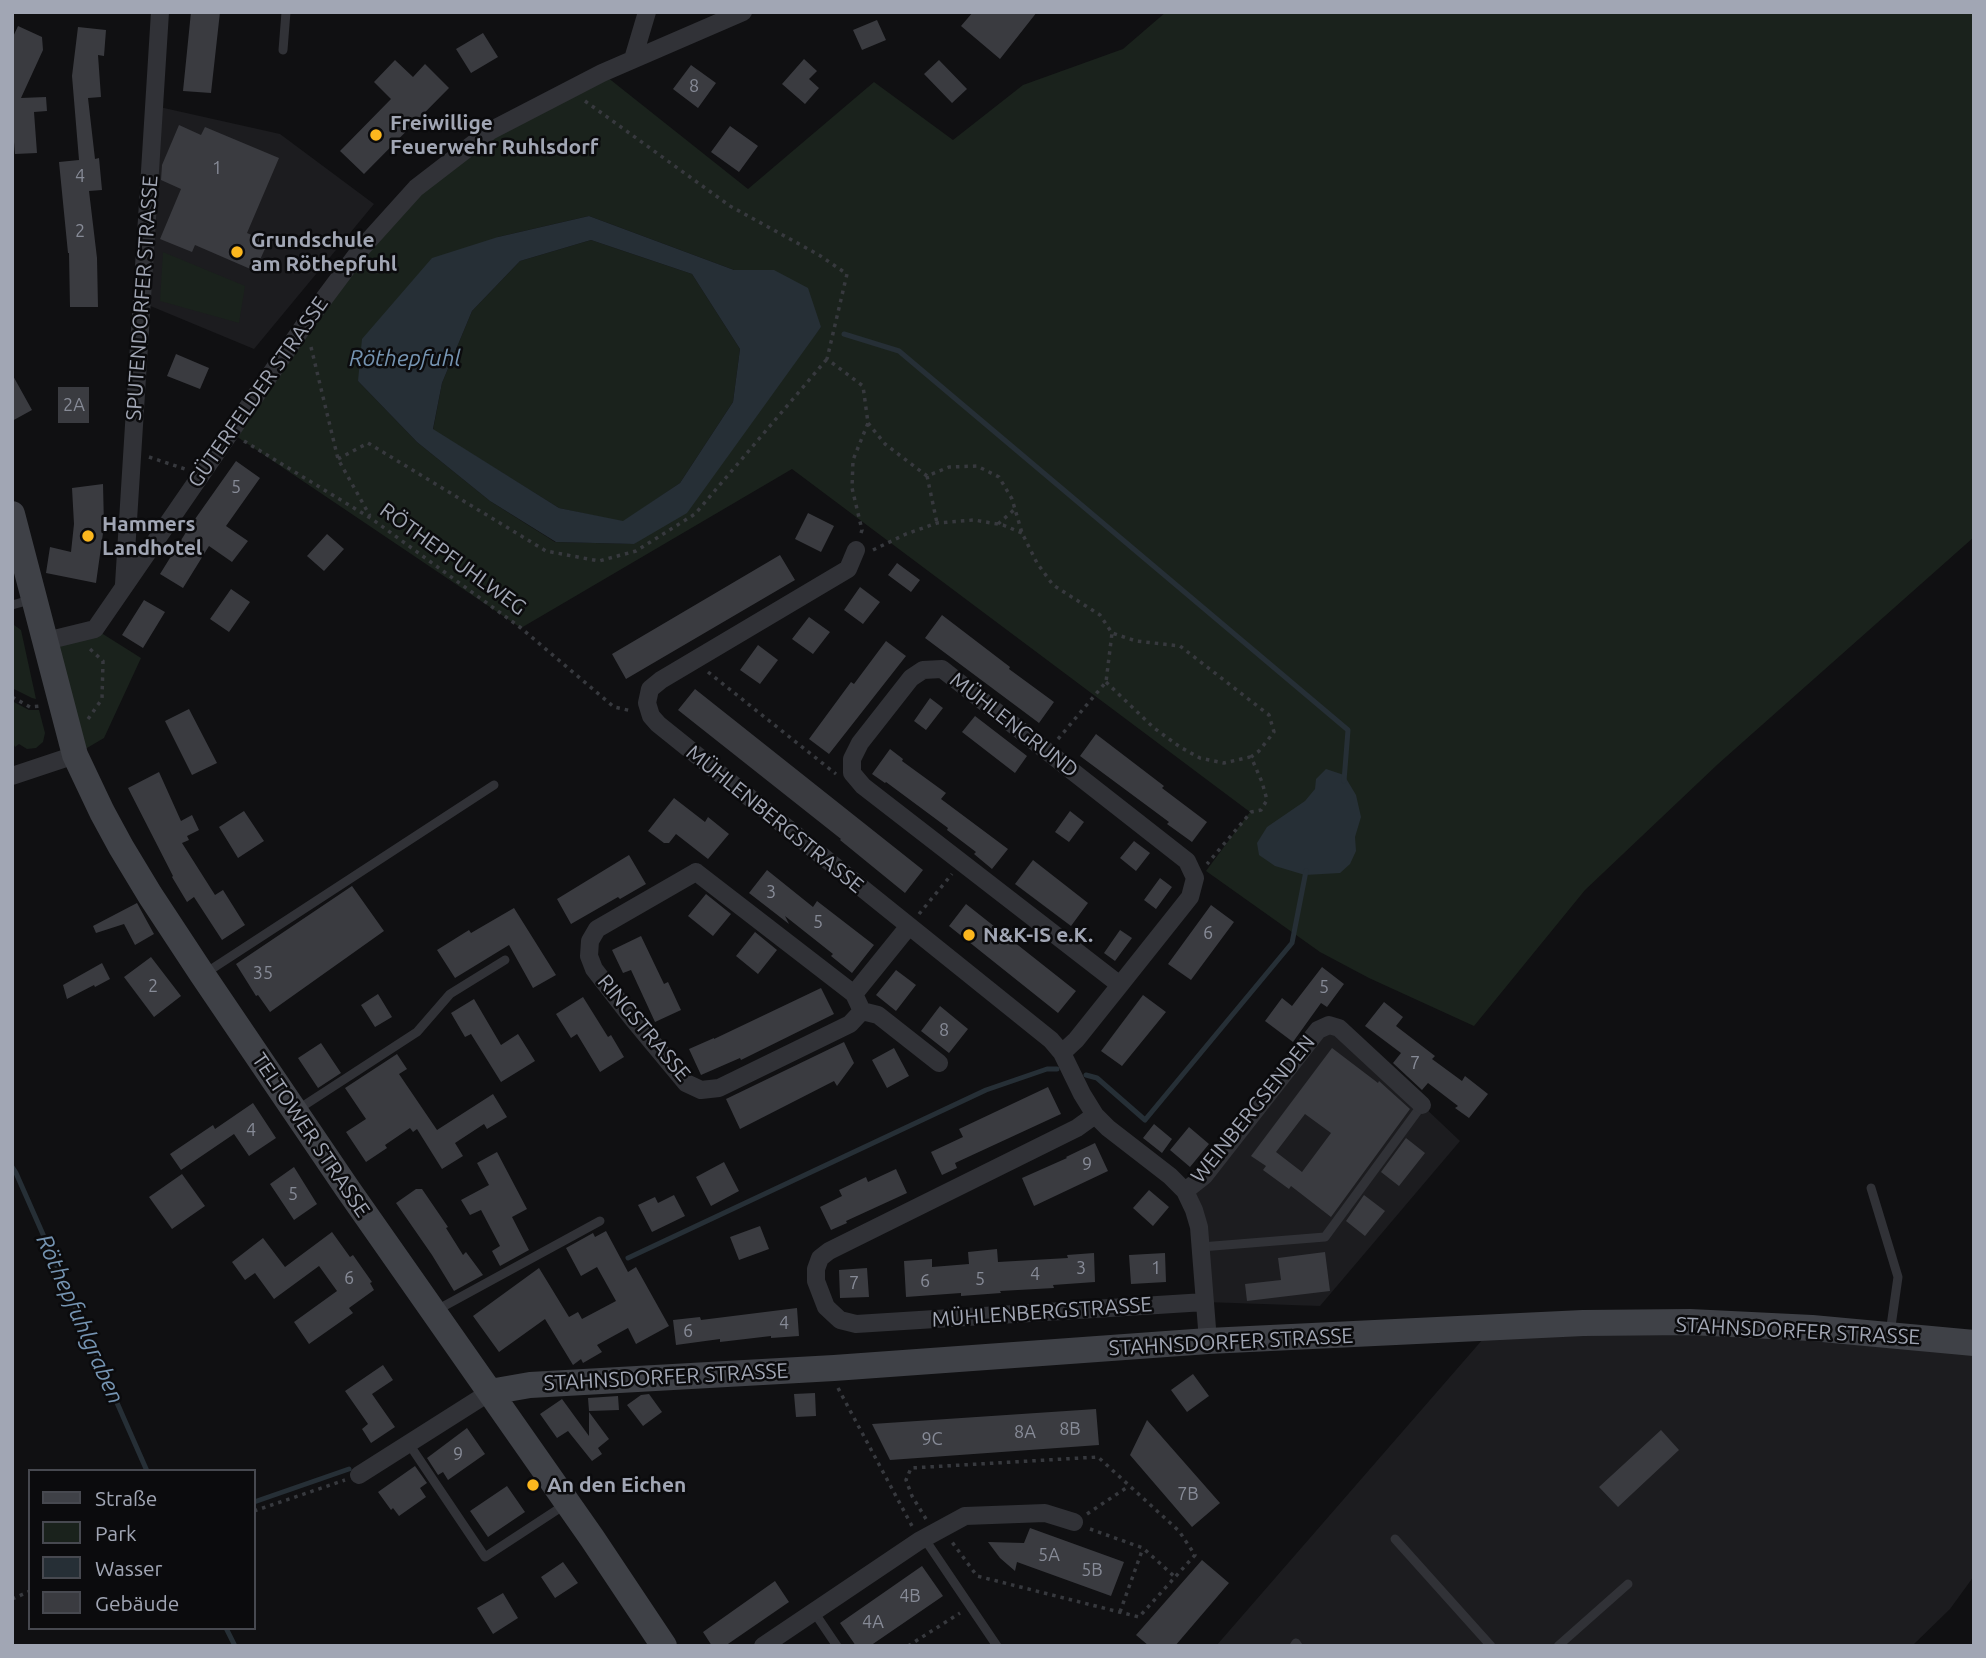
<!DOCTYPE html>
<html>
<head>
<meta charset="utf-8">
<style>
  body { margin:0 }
  #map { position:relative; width:1986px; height:1658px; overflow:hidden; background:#101012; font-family:Ubuntu,sans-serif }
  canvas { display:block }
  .frame { position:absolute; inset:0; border:14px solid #a1a6b4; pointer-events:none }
  .legend { position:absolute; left:28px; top:1469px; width:228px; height:161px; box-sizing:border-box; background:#0b0b0d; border:2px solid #474950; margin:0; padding:9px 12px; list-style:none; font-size:21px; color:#a1a6b4 }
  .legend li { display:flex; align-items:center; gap:14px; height:35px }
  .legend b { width:35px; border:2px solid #474950 }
</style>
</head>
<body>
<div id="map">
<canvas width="1986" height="1658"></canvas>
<div class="frame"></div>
<ul class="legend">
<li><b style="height:9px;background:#3f4147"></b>Straße</li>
<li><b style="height:19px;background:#1a221c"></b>Park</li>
<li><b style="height:19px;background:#262f36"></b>Wasser</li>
<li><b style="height:19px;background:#3a3b40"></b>Gebäude</li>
</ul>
</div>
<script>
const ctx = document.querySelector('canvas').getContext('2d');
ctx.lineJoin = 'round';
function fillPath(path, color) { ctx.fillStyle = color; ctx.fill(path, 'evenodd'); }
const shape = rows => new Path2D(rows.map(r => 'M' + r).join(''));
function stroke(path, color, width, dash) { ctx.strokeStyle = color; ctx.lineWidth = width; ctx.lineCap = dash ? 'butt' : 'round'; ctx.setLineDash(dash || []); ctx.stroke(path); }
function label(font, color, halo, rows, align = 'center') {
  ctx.font = font + ' Ubuntu,sans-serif'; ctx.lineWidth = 5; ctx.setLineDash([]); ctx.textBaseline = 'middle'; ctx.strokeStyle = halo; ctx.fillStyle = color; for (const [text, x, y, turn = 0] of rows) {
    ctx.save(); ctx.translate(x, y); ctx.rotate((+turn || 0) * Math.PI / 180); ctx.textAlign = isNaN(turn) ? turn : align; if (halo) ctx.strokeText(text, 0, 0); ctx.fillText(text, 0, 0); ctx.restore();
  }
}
const built = shape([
  [155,106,280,134,374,204,254,349,136,300],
  [1329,1025,1422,1105,1460,1141,1320,1306,1205,1302,1185,1191],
  [1628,1334,1726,1335,1974,1343,1974,1576,1950,1609,1912,1646,1216,1646,1483,1339]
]);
const green = shape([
  [1166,12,1974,12,1974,537,1718,764,1585,890,1474,1026,1369,978,1320,952,1206,871,1250,812,792,469,521,628,230,432,361,249,490,131,602,73,748,189,874,82,953,140,1023,85,1123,49],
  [589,216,734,270,821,327,634,544,555,542,490,501,417,442,358,381,498,237],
  [591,240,692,274,740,349,733,402,680,483,623,522,559,508,433,430,442,383,472,311,520,261],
  [163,252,245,286,239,323,160,301],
  [14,625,21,630,36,699,32,698,12,688,12,626],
  [95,629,141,658,104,738,75,755,46,641],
  [12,701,29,710,39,710,45,733,43,742,36,748,27,749,19,744,15,747,12,741]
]);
const water = shape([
  [589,216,734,270,774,270,808,288,821,327,687,513,634,544,556,542,490,501,417,442,358,381,362,339,432,258,498,237],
  [591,240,692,274,740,349,733,402,680,483,623,521,559,508,433,429,442,383,472,311,520,261],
  [1326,769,1344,775,1356,795,1361,817,1355,837,1356,851,1350,864,1340,873,1305,875,1275,866,1259,855,1257,843,1267,827,1305,801,1315,789,1316,779]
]);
const stream = shape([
  [844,334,899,351,1348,730,1344,781],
  [1086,1075,1097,1078,1145,1120,1292,943,1306,871],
  [12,1167,16,1173,147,1471],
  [628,1258,986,1090,1047,1069,1057,1069],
  [254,1502,349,1469],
  [226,1628,235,1646]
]);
const building = shape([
  [191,12,220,12,211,93,183,91],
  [973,12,1037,12,1000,59,961,26],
  [877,20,886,40,862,50,853,30],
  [18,26,42,37,43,50,21,98,46,97,47,111,34,112,37,153,15,154,12,118,12,39],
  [78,27,106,30,104,56,98,55,101,97,88,98,95,159,99,158,102,190,89,191,97,258,98,307,70,307,69,253,68,253,59,162,79,160,72,76],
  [483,33,498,57,471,73,456,49],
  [804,59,817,71,809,79,819,88,805,104,782,84],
  [395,60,413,77,425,64,449,88,364,174,340,151,391,99,374,82],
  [939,60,967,89,952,103,924,74],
  [691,65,716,83,698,108,673,89],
  [179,125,201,135,205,127,279,158,247,233,268,242,255,271,195,245,192,252,160,239,181,189,161,180,162,165],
  [730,126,758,146,739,172,711,152],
  [176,354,209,368,200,389,167,376],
  [12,374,32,410,12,421],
  [58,387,89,387,89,423,58,423],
  [236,461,260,478,226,526,248,541,232,562,209,546,183,588,160,574,188,529],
  [103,484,104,526,96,583,46,573,50,547,71,552,74,524,72,488],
  [808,513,834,526,821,552,795,539],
  [327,534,344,549,324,571,307,556],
  [780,555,795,580,626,679,612,654],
  [897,563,920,580,911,592,888,575],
  [860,587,880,602,863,624,844,610],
  [231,589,250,602,229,632,210,619],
  [144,600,165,612,143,648,122,635],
  [942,615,1010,667,1009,669,1054,702,1039,723,925,638],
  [809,617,830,632,813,654,792,639],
  [886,641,906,656,829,754,809,739,851,682,854,684],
  [758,645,778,660,760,684,740,670],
  [695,689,923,870,905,893,840,840,841,839,678,710],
  [930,698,943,708,926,730,914,721],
  [189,709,217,763,192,775,165,721],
  [975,716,1027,756,1015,773,962,732],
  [1096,734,1164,786,1162,788,1207,822,1192,842,1167,824,1169,822,1080,756],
  [890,749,903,759,902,761,946,793,941,799,1008,849,992,869,974,854,976,852,947,830,948,828,886,782,885,783,872,774],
  [159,772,181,821,192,815,199,830,187,836,189,840,182,843,215,895,223,890,245,925,222,940,194,897,187,902,172,877,173,876,128,788],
  [674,798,705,822,708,817,729,834,708,859,676,834,669,843,664,843,648,831],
  [244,811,264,841,238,858,219,827],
  [1070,811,1084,822,1069,842,1055,832],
  [1134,841,1150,853,1136,871,1120,858],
  [629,855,646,884,620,899,618,897,571,924,557,899],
  [1033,860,1088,903,1071,926,1015,884],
  [767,870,813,907,817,901,874,945,852,973,831,956,833,954,785,916,789,924,749,893],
  [1160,878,1172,887,1156,909,1144,900],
  [352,886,384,931,270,1012,258,995,256,996,236,964],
  [706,894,731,914,713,936,688,916],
  [137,903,154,934,135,945,124,924,96,933,93,926],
  [966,904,1076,991,1058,1013,949,926],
  [1211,905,1234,922,1191,980,1168,964],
  [514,908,556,975,533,988,509,945,455,978,437,950,469,930,471,933],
  [1120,930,1132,938,1115,961,1104,953],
  [755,932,777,950,758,974,736,956],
  [641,936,664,984,668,982,681,1010,655,1022,631,970,623,973,612,950],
  [151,957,181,996,154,1017,124,977],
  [102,963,110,979,95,987,94,985,67,999,63,985],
  [1322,967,1344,984,1327,1007,1321,1003,1293,1042,1265,1021,1282,998,1292,1006],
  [896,970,916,985,896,1011,876,995],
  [821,988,834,1014,741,1060,740,1058,701,1075,689,1049,714,1038,714,1039],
  [378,994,392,1017,375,1027,361,1005],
  [1143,995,1166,1012,1122,1066,1101,1051],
  [583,997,608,1037,611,1035,624,1057,600,1072,577,1034,571,1038,556,1014],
  [474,999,501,1045,518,1034,535,1061,501,1082,471,1034,465,1037,451,1013],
  [1384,1002,1403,1017,1396,1026,1435,1056,1432,1059,1462,1081,1465,1076,1488,1094,1469,1118,1455,1108,1458,1106,1428,1083,1422,1090,1393,1063,1401,1053,1365,1026],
  [940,1006,968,1029,949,1053,921,1031],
  [844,1042,854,1063,837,1086,834,1081,740,1129,726,1099],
  [321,1043,341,1073,318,1088,298,1058],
  [894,1048,909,1076,887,1088,872,1060],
  [1332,1048,1378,1083,1379,1081,1410,1109,1331,1217,1291,1186,1289,1189,1263,1170,1266,1166,1251,1156],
  [1305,1114,1331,1133,1302,1172,1276,1152],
  [397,1054,407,1069,399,1074,437,1130,493,1094,507,1117,487,1129,484,1124,455,1143,463,1156,442,1169,417,1129,413,1132,410,1128,385,1145,387,1148,366,1162,346,1132,366,1119,345,1088],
  [1048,1087,1061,1114,955,1163,957,1168,942,1175,931,1152,963,1137,959,1129],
  [253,1103,276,1138,249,1156,234,1134,181,1170,170,1154,213,1125,215,1129],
  [1154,1124,1172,1139,1162,1153,1143,1138],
  [1189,1127,1209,1144,1190,1167,1170,1150],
  [1406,1138,1425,1153,1399,1186,1381,1172],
  [1095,1143,1108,1171,1034,1206,1022,1178,1067,1158,1066,1157],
  [497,1152,527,1209,512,1217,529,1250,500,1266,492,1251,500,1246,481,1210,470,1215,461,1200,489,1185,477,1163],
  [724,1162,739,1191,711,1206,696,1177],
  [294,1167,317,1204,294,1220,270,1184],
  [896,1169,907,1193,846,1221,847,1223,831,1230,820,1207,842,1196,839,1190,866,1177,868,1182],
  [182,1174,205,1206,172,1229,149,1197],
  [416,1189,422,1189,448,1227,446,1228,463,1255,466,1252,483,1275,454,1291,432,1255,396,1203],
  [1149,1190,1169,1207,1153,1226,1133,1208],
  [674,1195,685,1216,652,1232,638,1205,655,1197,658,1203],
  [1364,1195,1385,1211,1365,1236,1346,1221],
  [760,1226,769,1249,739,1260,730,1237],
  [606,1231,628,1272,636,1267,669,1326,636,1344,628,1328,597,1345,602,1352,583,1363,581,1359,573,1365,545,1319,499,1352,473,1316,539,1268,569,1317,578,1312,582,1319,616,1301,597,1267,581,1276,566,1248,593,1233,595,1237],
  [332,1232,350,1257,353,1255,372,1282,370,1283,374,1290,349,1308,353,1313,309,1344,294,1322,337,1291,319,1266,274,1299,255,1273,245,1280,232,1262,263,1238,285,1267],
  [997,1249,998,1262,1068,1258,1067,1255,1094,1253,1095,1282,1053,1285,1054,1288,1000,1291,1001,1293,961,1296,961,1293,906,1297,904,1261,932,1259,932,1267,969,1264,968,1252],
  [1325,1252,1330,1291,1247,1301,1245,1284,1281,1280,1278,1258],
  [1165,1253,1166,1282,1131,1284,1129,1255],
  [867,1268,869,1297,840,1298,839,1270],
  [797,1308,799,1336,771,1338,771,1336,720,1342,720,1339,676,1345,673,1320,700,1317,701,1320],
  [383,1365,393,1380,372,1394,395,1427,371,1443,362,1429,368,1424,345,1391],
  [1193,1374,1209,1396,1187,1412,1171,1390],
  [815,1393,816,1416,796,1417,794,1394],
  [649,1394,662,1412,643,1426,627,1405,641,1395],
  [618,1396,619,1410,589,1411,588,1398],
  [562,1399,589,1436,589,1412,609,1439,598,1448,602,1454,592,1461,568,1431,557,1438,540,1414],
  [1096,1409,1099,1445,890,1460,872,1424],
  [1147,1420,1220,1503,1192,1527,1130,1455],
  [467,1428,485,1454,448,1480,443,1472,438,1475,427,1458],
  [1661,1430,1679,1450,1618,1507,1599,1487],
  [415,1466,427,1483,420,1488,426,1497,399,1516,393,1508,391,1510,378,1492],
  [507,1486,525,1512,488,1537,470,1511],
  [1030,1528,1124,1562,1111,1596,1017,1562,1015,1571,1000,1558,988,1542,1024,1543],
  [1202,1560,1229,1583,1175,1646,1149,1646,1136,1635],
  [563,1562,578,1583,555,1598,541,1577],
  [922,1566,943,1596,870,1646,856,1646,840,1623],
  [775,1581,789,1602,725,1646,712,1646,703,1632],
  [503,1593,518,1618,493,1634,477,1608]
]);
const path = shape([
  [585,101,730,206,819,255,847,274,827,359,863,386,868,423,853,460,852,488,862,530,861,533],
  [311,347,338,459,370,516],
  [868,423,885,444,927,476,949,467,977,466,999,477,1012,499,1022,533,1037,563,1053,585,1100,615,1112,633,1136,641,1180,646,1269,715,1274,732,1259,751,1251,757,1262,782,1267,800,1261,810,1251,812,1207,864],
  [244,441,372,519,521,628,614,707,632,711],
  [149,457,185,469],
  [338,459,368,443,546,551,599,561,636,551,695,514,827,359],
  [927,476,937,523],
  [998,524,1015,509],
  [873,550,906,534,937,523,974,520,1003,525,1022,533],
  [708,672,836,774],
  [1106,682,1154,728,1180,747,1200,758,1224,763,1250,757],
  [12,697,30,707,41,706],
  [88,719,102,699,103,661,90,649],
  [1058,739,1106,682,1112,633],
  [919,914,952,874],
  [838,1388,912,1526],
  [254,1511,345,1480],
  [1087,1514,1129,1486],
  [926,1519,912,1496,906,1480,911,1468,1098,1457,1179,1531,1195,1555,1139,1617,977,1576,952,1542],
  [1090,1529,1143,1548,1175,1577],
  [12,1599,30,1591],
  [1120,1612,1143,1548],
  [908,1646,960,1613]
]);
const lane = shape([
  [283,50,286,12],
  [12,605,30,600],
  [204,974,494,785],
  [297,1110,417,1032,450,994,505,960],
  [1871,1188,1898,1277,1890,1333],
  [1201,1247,1325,1237,1422,1105],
  [435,1311,600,1221],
  [409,1444,485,1557,566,1504],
  [924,1538,997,1646],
  [1395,1539,1491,1646],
  [814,1612,837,1646],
  [1294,1646,1296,1643,1298,1646],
  [1558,1646,1628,1584]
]);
const street = shape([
  [633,59,647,12],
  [856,550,848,569,661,680,650,689,647,703,651,716,658,724,1051,1040,1062,1053,1082,1094,1095,1115,1108,1128,1170,1176,1185,1191,1194,1210,1199,1227,1208,1341],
  [124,584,160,12],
  [46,641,95,629,305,324,361,249,416,188,490,131,602,73,743,12],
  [12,776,75,755],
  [696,872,854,994,862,1011,850,1024,719,1088,701,1090,686,1083,632,1018,594,969,589,956,590,941,597,929,696,872],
  [854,994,909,926],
  [862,1011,878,1015,939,1063],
  [1062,1053,1076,1040,1120,985,1190,897,1195,878,1187,861,942,669,923,670,911,678,860,743,852,759,852,773,863,786,1120,985],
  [1095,1115,1077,1128,829,1251,820,1258,816,1269,816,1281,826,1307,840,1320,856,1324,1205,1302],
  [1185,1191,1204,1176,1318,1030,1329,1025,1339,1028,1422,1105],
  [359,1475,490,1392],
  [763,1646,919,1541,965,1516,1045,1513,1074,1522]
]);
const secondary = shape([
  [12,514,75,755,102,812,121,847,150,895,202,974,347,1188,592,1538,664,1646],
  [490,1392,530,1385,834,1368,1208,1341,1583,1323,1690,1322,1812,1328,1974,1343]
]);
const markers = [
  [376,135,7,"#fcb71e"],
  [237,252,7,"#fcb71e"],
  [88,536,7,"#fcb71e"],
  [969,935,7,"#fcb71e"],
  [533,1485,7,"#fcb71e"]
];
const numberNames = [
  ["8",694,86],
  ["1",217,168],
  ["4",80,176],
  ["2",80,231],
  ["2A",74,405],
  ["5",236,487],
  ["3",771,892],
  ["5",818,922],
  ["6",1208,933],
  ["35",263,973],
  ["2",153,986],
  ["5",1324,987],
  ["8",944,1030],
  ["7",1415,1063],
  ["4",251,1130],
  ["9",1087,1164],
  ["5",293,1194],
  ["3",1081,1268],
  ["1",1156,1268],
  ["4",1035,1274],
  ["6",349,1278],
  ["5",980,1279],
  ["6",925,1281],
  ["7",854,1283],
  ["4",784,1323],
  ["6",688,1331],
  ["8B",1070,1429],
  ["8A",1025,1432],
  ["9C",932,1439],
  ["9",458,1454],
  ["7B",1188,1494],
  ["5A",1049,1555],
  ["5B",1092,1570],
  ["4B",910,1596],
  ["4A",873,1622]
];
const poiNames = [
  ["Freiwillige",390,123],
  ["Feuerwehr Ruhlsdorf",390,147],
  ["Grundschule",251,240],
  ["am Röthepfuhl",251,264],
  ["Hammers",102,524],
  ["Landhotel",102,548],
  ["N&K-IS e.K.",983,935],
  ["An den Eichen",547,1485]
];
const streetNames = [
  ["SPUTENDORFER STRASSE",142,298,-86],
  ["GÜTERFELDER STRASSE",258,392,-55],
  ["RÖTHEPFUHLWEG",453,559,36],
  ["MÜHLENGRUND",1014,725,38],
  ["MÜHLENBERGSTRASSE",775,819,39],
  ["RINGSTRASSE",644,1028,50],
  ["WEINBERGSENDEN",1253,1109,-51],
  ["TELTOWER STRASSE",311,1135,56],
  ["MÜHLENBERGSTRASSE",1042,1312,-4],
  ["STAHNSDORFER STRASSE",1798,1331,3],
  ["STAHNSDORFER STRASSE",1231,1342,-3],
  ["STAHNSDORFER STRASSE",666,1377,-3]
];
const waterNames = [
  ["Röthepfuhl",405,358],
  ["Röthepfuhlgraben",80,1319,66]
];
fillPath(built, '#1c1c1f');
fillPath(green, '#1a221c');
fillPath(water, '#262f36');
stroke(stream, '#262f36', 5);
fillPath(building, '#3a3b40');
stroke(path, '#37393e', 3.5, [3.5, 5]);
stroke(lane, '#313237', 9);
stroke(street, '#313237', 18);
stroke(secondary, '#3f4147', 26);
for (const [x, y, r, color] of markers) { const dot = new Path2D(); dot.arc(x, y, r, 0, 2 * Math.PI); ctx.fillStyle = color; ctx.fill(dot); stroke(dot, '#0b0b0d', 2.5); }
label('18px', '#878b97', null, numberNames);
label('bold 21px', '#a1a6b4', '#0b0b0d', poiNames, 'left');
label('21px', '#a1a6b4', '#0b0b0d', streetNames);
label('italic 23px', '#7594b2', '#0b0b0d', waterNames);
</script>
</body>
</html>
